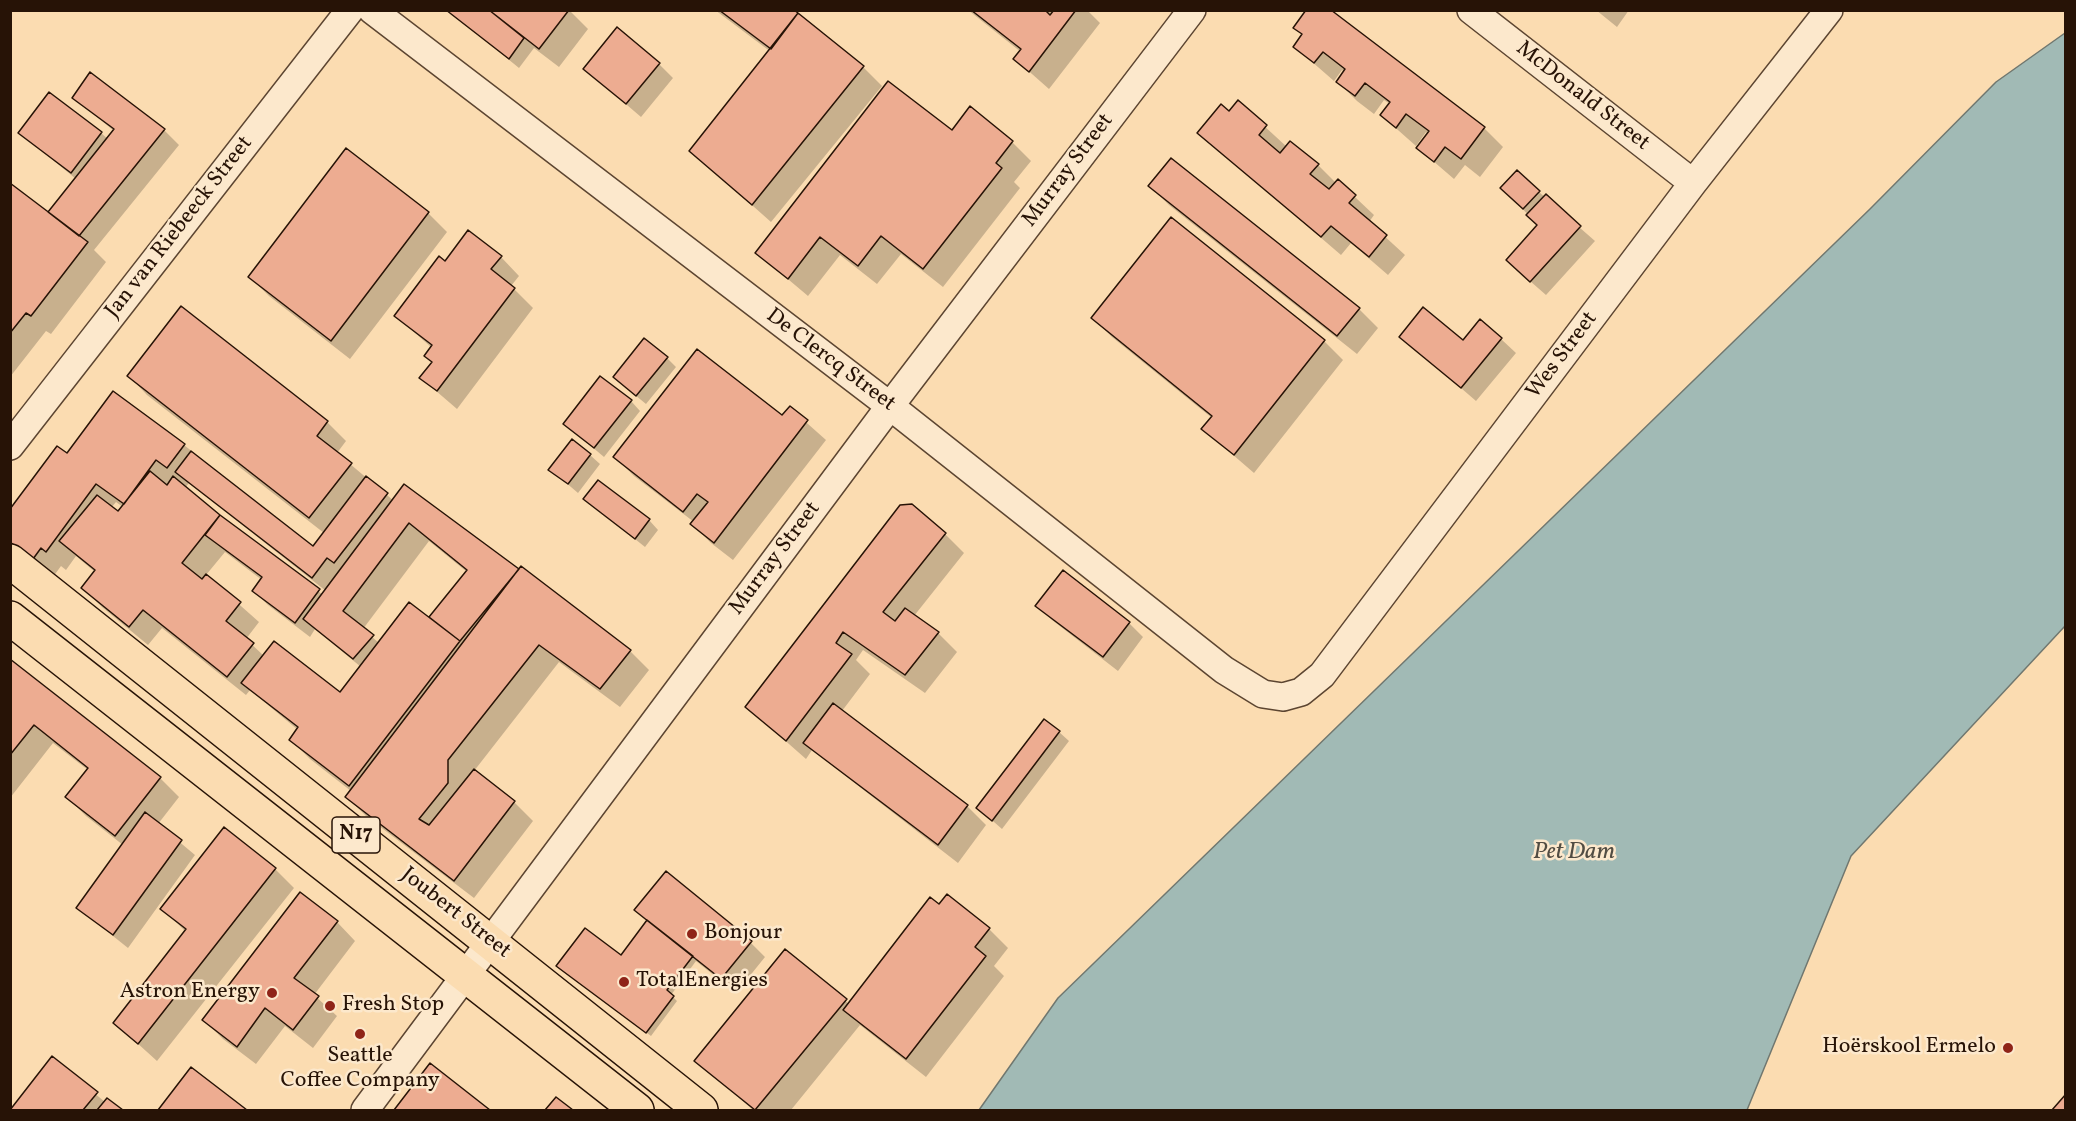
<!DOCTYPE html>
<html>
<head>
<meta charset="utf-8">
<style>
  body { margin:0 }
  #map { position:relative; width:2076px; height:1121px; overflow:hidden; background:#fbdcb1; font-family:Vollkorn,serif }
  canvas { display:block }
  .frame { position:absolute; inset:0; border:12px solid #271306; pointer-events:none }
</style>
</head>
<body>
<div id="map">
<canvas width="2076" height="1121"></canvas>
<div class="frame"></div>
</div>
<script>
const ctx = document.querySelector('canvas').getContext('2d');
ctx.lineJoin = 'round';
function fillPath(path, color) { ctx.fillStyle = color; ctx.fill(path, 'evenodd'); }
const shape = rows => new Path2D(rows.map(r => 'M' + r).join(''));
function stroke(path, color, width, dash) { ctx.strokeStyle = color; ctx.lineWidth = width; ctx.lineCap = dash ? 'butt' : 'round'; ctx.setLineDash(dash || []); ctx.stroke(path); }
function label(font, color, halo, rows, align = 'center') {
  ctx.font = font + ' Vollkorn,serif'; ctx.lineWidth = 5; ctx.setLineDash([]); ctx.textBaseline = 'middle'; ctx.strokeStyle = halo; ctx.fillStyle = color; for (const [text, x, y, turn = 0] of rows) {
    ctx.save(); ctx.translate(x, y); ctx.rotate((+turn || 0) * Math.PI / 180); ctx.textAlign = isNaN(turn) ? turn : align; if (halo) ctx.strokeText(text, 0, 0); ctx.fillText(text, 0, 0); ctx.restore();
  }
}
const water = shape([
  [2065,33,2065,626,1851,856,1747,1110,979,1110,1058,998,1870,209,1996,82,2065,33]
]);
const shadow = shape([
  [448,10,569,10,588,29,559,67,534,48,519,68],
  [715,10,796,10,794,13,863,67,882,86,771,222,691,151,771,52],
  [968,10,1087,10,1100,23,1049,89,1015,59,1021,52],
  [1596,10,1629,10,1617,27],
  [1295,28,1484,128,1503,147,1480,177,1465,165,1454,179,1418,148,1428,134,1426,132,1416,146,1381,115,1390,104,1384,100,1374,114,1357,101,1338,82,1345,72,1342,70,1334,81,1295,47,1303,35],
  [659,64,673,78,641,117,585,69],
  [90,74,164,130,179,145,94,250,106,262,51,334,46,331,10,377,10,185,48,214,76,179,20,133,101,133,108,139,114,131,74,98],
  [1238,102,1287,147,1318,165,1336,183,1338,181,1374,215,1369,222,1405,255,1388,275,1351,243,1341,255,1199,133,1229,113],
  [952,132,1012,142,1031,161,1014,182,1020,188,943,287,901,254,877,284,840,255,808,296,757,253],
  [1150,186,1359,309,1378,328,1357,354,1169,205],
  [1539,192,1595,241,1546,295,1522,274,1539,226,1512,198],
  [428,213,447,232,350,359,269,296,250,277],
  [1172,219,1324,341,1343,360,1254,473,1203,429,1212,418,1112,337,1093,318],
  [501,257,519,276,511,286,533,308,457,409,421,378,433,363,426,356,432,348,396,316],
  [181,308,327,422,346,441,337,453,394,501,519,572,522,568,630,651,649,670,620,707,559,662,474,771,514,802,533,821,474,898,366,816,347,797,351,791,310,759,291,740,298,730,250,690,246,695,162,628,148,645,102,607,83,588,95,572,76,556,66,570,61,566,53,577,30,559,68,455,113,393,184,445,313,548,324,533,147,395,129,376],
  [189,483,326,591,323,595,185,488],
  [116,502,123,507,118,513,111,508],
  [429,541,467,572,430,619,379,643,363,629],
  [225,552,262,580,254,591,268,605,310,637,315,629,361,667,340,694,264,656,246,639,259,622,206,575],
  [1401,336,1463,342,1501,339,1516,353,1476,401],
  [667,358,676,367,646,404,624,386],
  [631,401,640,411,604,457,565,424],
  [790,408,826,440,733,560,711,543,692,524,694,522,634,476,615,457,782,418],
  [590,455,600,464,578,493,550,469],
  [585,499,649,520,658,530,645,547],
  [945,534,964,553,914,616,938,633,957,652,925,693,863,650,856,660,870,674,842,711,967,806,986,825,958,863,812,750,806,759,747,707],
  [1037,605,1129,623,1143,637,1118,671,1052,620],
  [10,661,160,778,179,797,158,824,195,855,128,948,78,908,123,845,86,816,67,797,88,770,53,743,10,798],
  [1059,732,1069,741,1002,829,978,808],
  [275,869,294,888,157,1061,115,1023,186,932,162,908],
  [939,907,989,929,1008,948,994,966,1004,976,926,1077,860,1025,791,1110,753,1110,696,1060,786,951,849,1004],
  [636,910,751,943,765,957,736,993,696,961,671,995,677,1001,651,1036,563,970,622,957,648,921],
  [337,922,355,941,314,995,337,1016,313,1048,285,1026,256,1064,223,1039,204,1020],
  [52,1058,105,1102,107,1100,120,1110,11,1110],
  [430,1065,488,1110,395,1110],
  [191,1069,245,1110,160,1110]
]);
const building = shape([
  [446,10,489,10,524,38,509,59,446,10],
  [489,10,569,10,539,49,489,10],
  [719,10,794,10,798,13,771,49,719,10],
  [971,10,1045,10,1050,15,1054,10,1076,10,1029,72,1013,59,1021,49,971,10],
  [1306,10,1331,10,1485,127,1461,159,1445,147,1434,162,1416,148,1429,131,1406,114,1396,128,1380,115,1390,102,1365,83,1355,96,1336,82,1345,69,1323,52,1314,63,1293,47,1302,34,1293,28,1306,10],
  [798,13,864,66,752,205,689,151,798,13],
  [617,27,660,63,626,104,583,69,617,27],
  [90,72,165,129,79,236,48,212,114,129,72,98,90,72],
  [888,81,952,130,970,106,1013,141,996,163,1002,168,923,269,881,236,858,266,820,237,788,279,755,253,888,81],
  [49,92,102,132,71,173,18,133,49,92],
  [1238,100,1267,125,1259,135,1280,153,1290,141,1319,164,1310,174,1329,189,1338,179,1356,195,1349,203,1387,235,1369,257,1331,226,1321,237,1197,133,1221,104,1229,111,1238,100],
  [346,148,429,212,331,341,248,277,346,148],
  [1171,158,1360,308,1337,336,1148,186,1171,158],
  [1517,170,1540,191,1523,209,1500,188,1517,170],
  [10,183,88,242,31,316,26,313,10,333,10,183],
  [1546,194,1581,226,1530,282,1506,260,1537,225,1526,215,1546,194],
  [1171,217,1325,340,1234,455,1201,429,1212,416,1091,318,1171,217],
  [468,230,502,256,491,269,515,288,437,391,419,378,432,362,424,356,432,345,394,316,439,256,445,261,468,230],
  [181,306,328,421,317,436,352,463,309,518,127,376,181,306],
  [1423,307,1463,340,1480,319,1502,338,1461,388,1399,337,1423,307],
  [644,338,668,357,636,396,613,377,644,338],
  [697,349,782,415,790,406,808,420,714,543,690,524,708,502,697,494,683,512,613,457,697,349],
  [600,376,632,400,594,448,563,424,600,376],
  [113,391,185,444,167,468,156,460,124,504,96,484,46,552,41,548,33,559,10,542,10,509,57,446,67,453,113,391],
  [572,439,591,454,568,484,548,470,572,439],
  [191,451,313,546,366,476,388,493,334,563,327,558,312,578,175,472,191,451],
  [150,471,167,485,173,476,220,515,182,563,202,579,206,574,241,602,226,621,254,643,227,677,143,610,129,627,81,588,95,570,59,541,97,495,118,511,150,471],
  [598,480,650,519,635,539,583,499,598,480],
  [404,484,519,569,460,641,429,617,467,570,409,523,343,611,374,635,353,659,303,619,404,484],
  [912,504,946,533,883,612,895,621,905,608,939,632,905,675,843,632,836,643,852,654,786,741,745,707,900,505,912,504],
  [220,515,320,589,295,623,252,591,262,577,205,535,220,515],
  [521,566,631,650,600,689,539,645,448,760,448,783,419,819,429,825,474,769,515,801,454,881,345,797,521,566],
  [1063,570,1130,622,1103,657,1035,606,1063,570],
  [409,602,460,641,349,786,289,740,298,727,241,683,274,641,340,692,409,602],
  [10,659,161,777,115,836,65,797,88,768,34,725,10,755,10,659],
  [833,703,968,805,938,845,803,743,833,703],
  [1044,719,1060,731,992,821,976,808,1044,719],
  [145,812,182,840,113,935,76,908,145,812],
  [224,827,276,868,138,1044,113,1023,186,929,160,909,224,827],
  [666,871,752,941,721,979,634,910,666,871],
  [300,892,338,921,294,978,319,996,293,1030,265,1008,237,1047,202,1020,300,892],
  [947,894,990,928,975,947,986,956,906,1059,843,1010,930,897,939,904,947,894],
  [647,920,693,956,667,990,674,996,646,1033,556,966,585,928,621,955,647,920],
  [785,949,847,999,755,1110,694,1061,785,949],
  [52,1056,98,1092,83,1110,10,1110,52,1056],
  [430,1063,490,1110,394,1110,430,1063],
  [191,1067,247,1110,158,1110,191,1067],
  [2066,1094,2066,1110,2052,1110,2066,1094],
  [556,1097,573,1110,545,1110,556,1097],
  [107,1098,123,1110,97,1110,107,1098]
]);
const minor = shape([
  [372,10,890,406,1224,670,1263,694,1283,697,1301,692,1322,675,1693,183,1829,10],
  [1471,10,1693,183],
  [10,446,350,10],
  [365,1110,890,406,1192,10]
]);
const trunk = shape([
  [10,561,701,1110],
  [10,618,637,1110]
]);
const markers = [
  [692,934,6,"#8f2418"],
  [624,982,6,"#8f2418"],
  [272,993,6,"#8f2418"],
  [330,1006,6,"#8f2418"],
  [360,1034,6,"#8f2418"],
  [2008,1048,6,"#8f2418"]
];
const shields = [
  [356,835,48]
];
const shieldNames = [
  ["N17",356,835]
];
const streetNames = [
  ["McDonald Street",1582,97,38],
  ["Murray Street",1069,171,-53],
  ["Jan van Riebeeck Street",180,228,-52],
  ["Wes Street",1563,356,-53],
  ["De Clercq Street",830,361,37],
  ["Murray Street",776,559,-53],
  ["Joubert Street",455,914,38]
];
const poiNames = [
  ["Bonjour",704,934],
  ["TotalEnergies",636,982],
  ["Astron Energy",260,993,"right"],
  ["Fresh Stop",342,1006],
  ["Hoërskool Ermelo",1996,1048,"right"],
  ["Seattle",360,1057,"center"],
  ["Coffee Company",360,1082,"center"]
];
const waterNames = [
  ["Pet Dam",1574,854]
];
fillPath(water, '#a1bab5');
stroke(water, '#70776f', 1.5);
fillPath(shadow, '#0003');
fillPath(building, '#edac91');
stroke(building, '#271306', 1.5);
stroke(minor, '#5c4531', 30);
stroke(trunk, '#271306', 36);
stroke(minor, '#fce8cc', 27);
stroke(trunk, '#fbdcb1', 33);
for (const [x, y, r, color] of markers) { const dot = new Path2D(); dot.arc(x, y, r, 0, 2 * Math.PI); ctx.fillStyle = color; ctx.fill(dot); stroke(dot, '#fce8cc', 2); }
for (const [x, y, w] of shields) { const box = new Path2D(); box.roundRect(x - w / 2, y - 18, w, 36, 4.5); ctx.fillStyle = '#fce8cc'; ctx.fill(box); stroke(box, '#271306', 1.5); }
label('bold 21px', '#271306', null, shieldNames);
label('22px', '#271306', '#fce8cc', streetNames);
label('22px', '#271306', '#fce8cc', poiNames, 'left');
label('italic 24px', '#524d43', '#fce8cc', waterNames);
</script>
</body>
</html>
